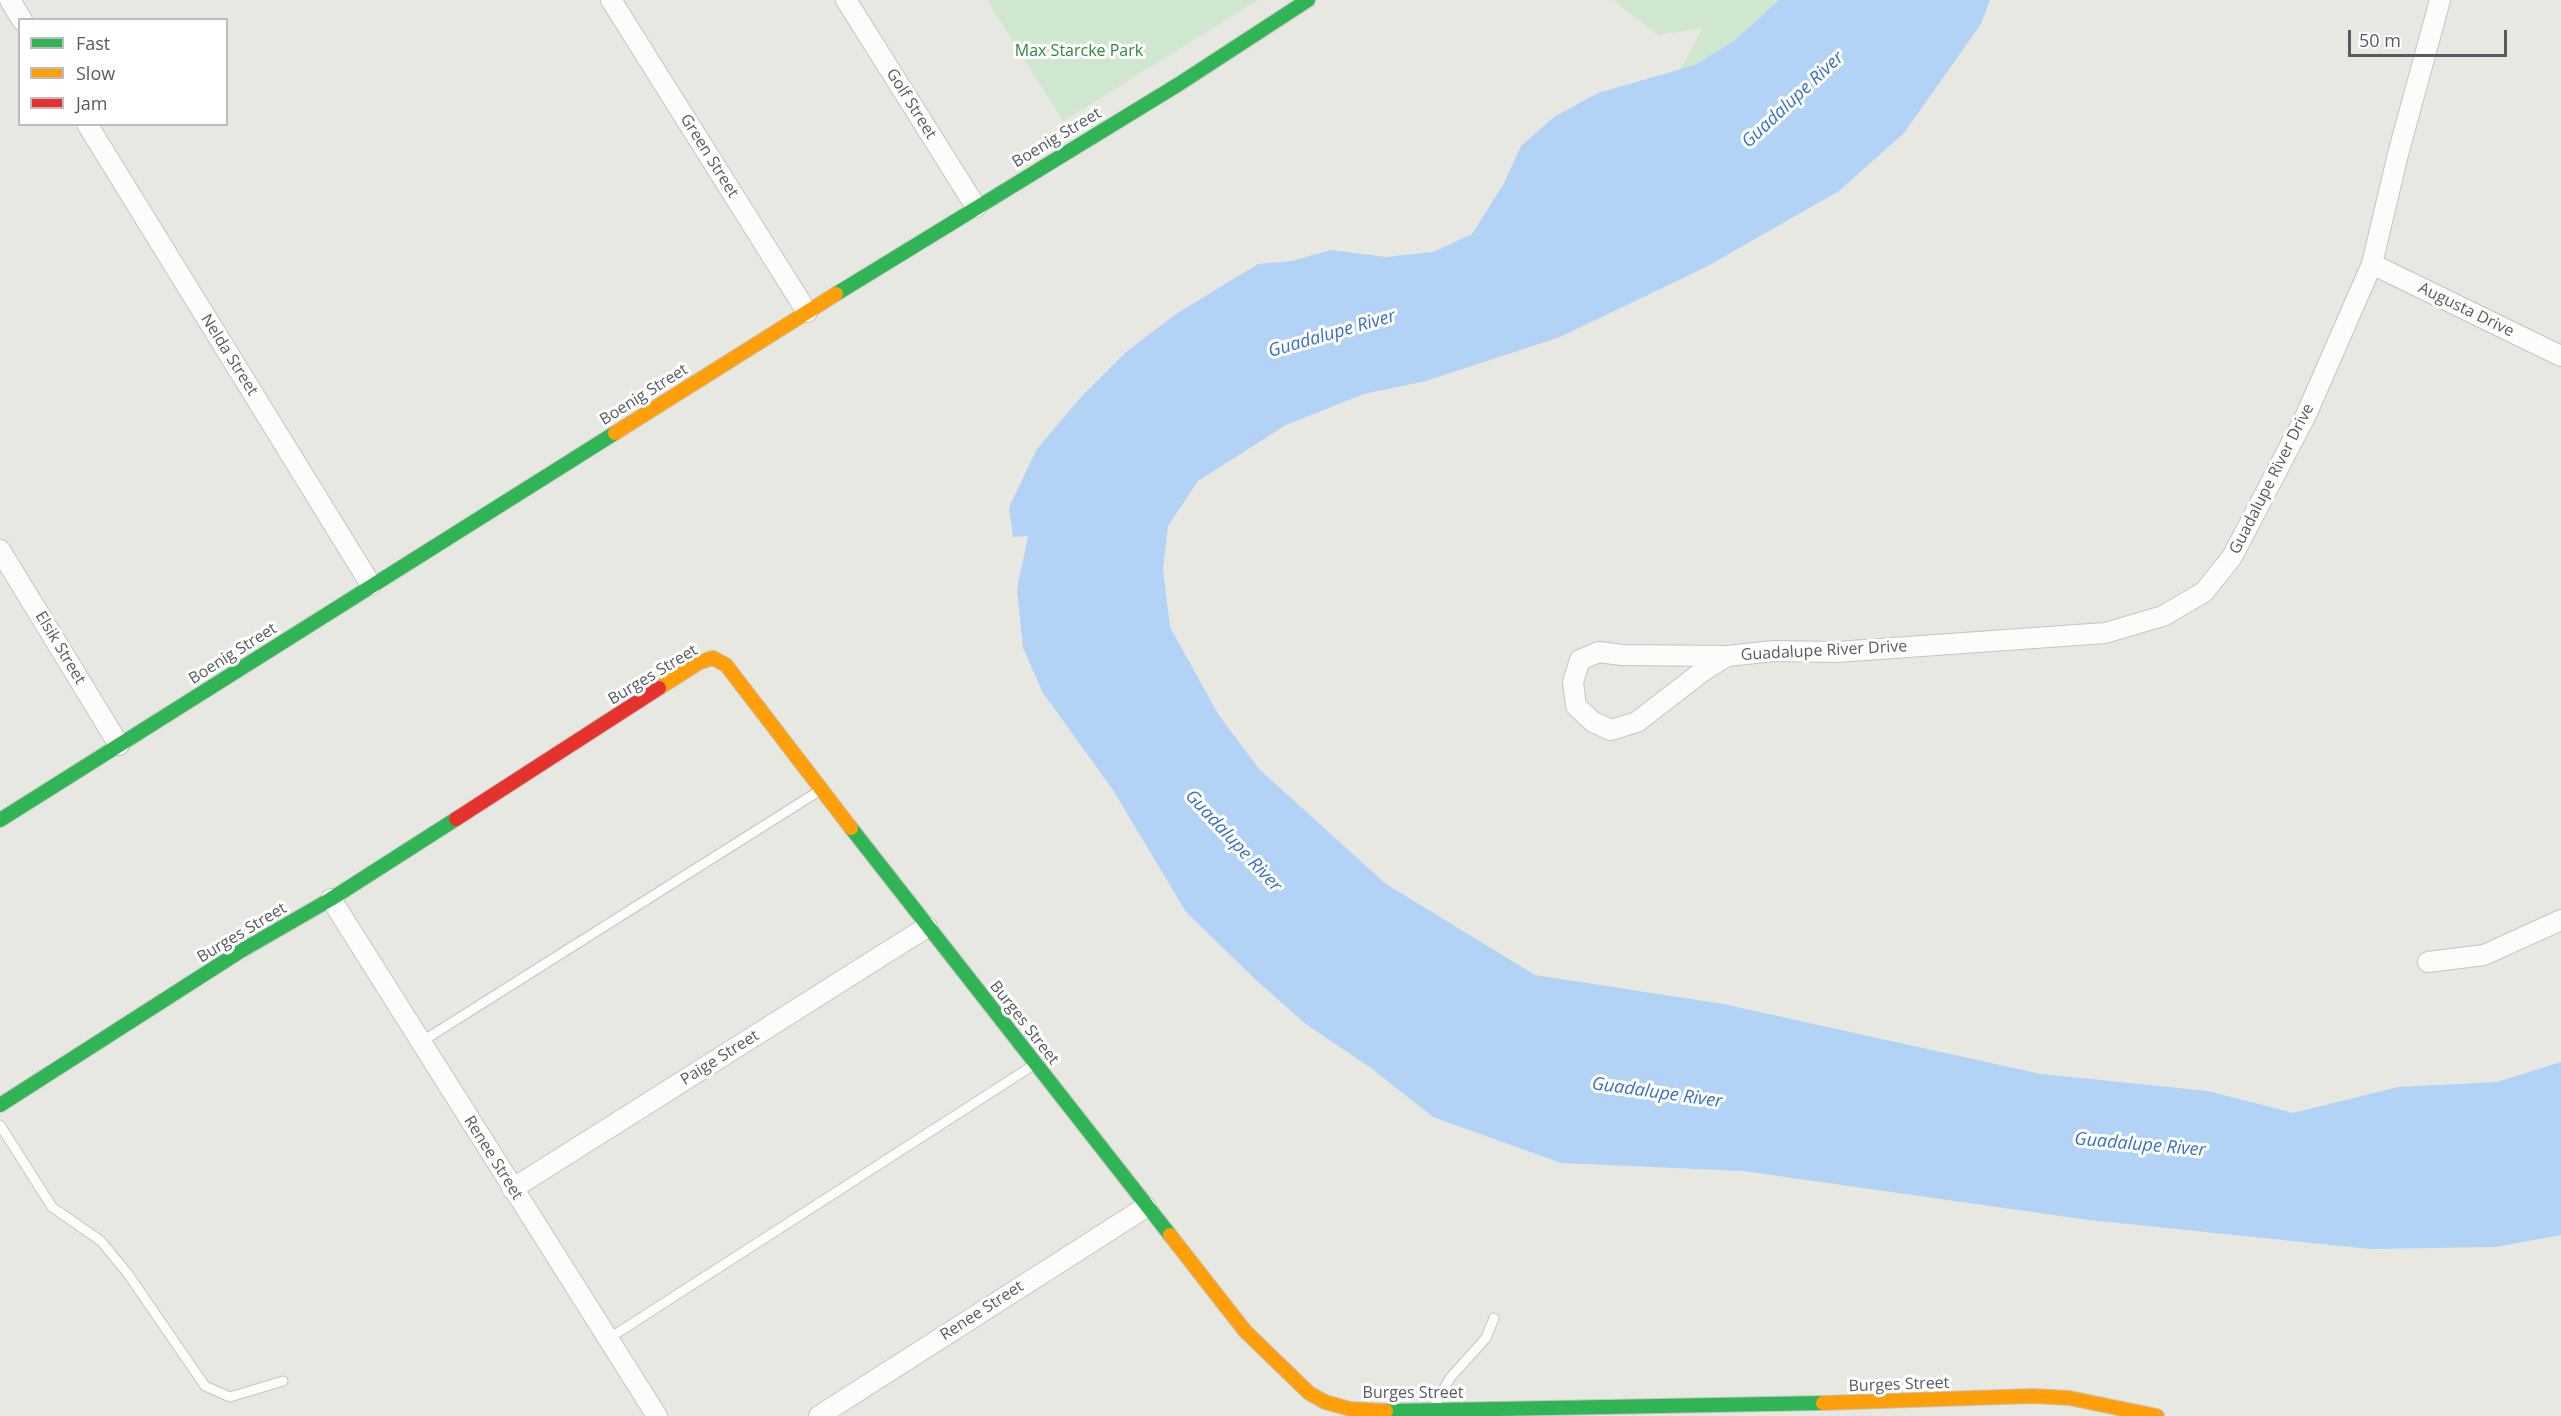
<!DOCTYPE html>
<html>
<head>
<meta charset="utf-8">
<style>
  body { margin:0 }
  #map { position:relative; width:2561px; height:1416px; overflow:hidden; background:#e8e8e2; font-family:"Open Sans",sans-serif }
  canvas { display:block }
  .legend { position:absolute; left:18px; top:18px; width:210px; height:108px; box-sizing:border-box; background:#fff; border:2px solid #bcbdc0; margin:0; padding:8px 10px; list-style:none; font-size:18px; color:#575b61 }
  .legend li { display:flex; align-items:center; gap:12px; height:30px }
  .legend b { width:30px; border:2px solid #bcbdc0 }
  .scale { position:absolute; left:2348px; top:30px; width:159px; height:27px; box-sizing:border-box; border:3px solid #575b61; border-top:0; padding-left:8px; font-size:18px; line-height:21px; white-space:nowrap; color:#575b61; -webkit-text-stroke:4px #fff; paint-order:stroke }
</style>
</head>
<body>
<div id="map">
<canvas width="2561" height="1416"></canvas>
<ul class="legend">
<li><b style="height:8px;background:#30b455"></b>Fast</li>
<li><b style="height:8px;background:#ff9f0a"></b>Slow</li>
<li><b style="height:8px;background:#e5322d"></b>Jam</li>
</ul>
<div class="scale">50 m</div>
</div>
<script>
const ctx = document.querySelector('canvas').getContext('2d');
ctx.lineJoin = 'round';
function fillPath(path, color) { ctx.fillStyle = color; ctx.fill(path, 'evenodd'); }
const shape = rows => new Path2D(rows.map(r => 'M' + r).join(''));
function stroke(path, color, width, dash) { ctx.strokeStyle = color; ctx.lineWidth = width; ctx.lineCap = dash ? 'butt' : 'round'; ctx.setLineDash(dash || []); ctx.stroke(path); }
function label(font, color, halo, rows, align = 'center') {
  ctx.font = font + ' "Open Sans",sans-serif'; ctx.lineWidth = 6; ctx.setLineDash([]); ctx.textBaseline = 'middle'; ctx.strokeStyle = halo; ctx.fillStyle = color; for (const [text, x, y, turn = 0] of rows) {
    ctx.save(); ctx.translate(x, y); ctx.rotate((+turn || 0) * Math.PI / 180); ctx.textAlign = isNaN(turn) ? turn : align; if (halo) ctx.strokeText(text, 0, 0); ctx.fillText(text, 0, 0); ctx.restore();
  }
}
const green = shape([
  [987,0,1258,0,1063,121],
  [1613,0,1779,0,1734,41,1695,65,1680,70,1703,28,1658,35]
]);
const water = shape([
  [1779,0,1990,0,1981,24,1904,133,1839,191,1706,267,1560,337,1426,381,1364,394,1286,425,1198,481,1168,526,1163,569,1170,627,1218,714,1259,769,1386,884,1535,975,1723,1004,2041,1074,2208,1091,2293,1113,2398,1087,2497,1082,2561,1062,2561,1235,2496,1247,2370,1249,2089,1220,1743,1171,1561,1163,1433,1117,1371,1068,1307,1025,1256,980,1186,912,1113,790,1043,693,1023,648,1017,589,1028,536,1013,537,1009,507,1037,449,1081,397,1126,352,1176,314,1258,264,1292,261,1331,250,1386,257,1433,252,1472,234,1503,185,1521,146,1554,117,1598,93,1695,65,1734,41]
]);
const lane = shape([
  [421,1042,819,791],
  [0,1125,52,1207,101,1241,128,1274,205,1386,230,1397,283,1381],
  [608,1339,1032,1066],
  [1435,1405,1450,1378,1486,1338,1494,1318]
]);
const street = shape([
  [10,0,22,20],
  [611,0,807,312],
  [846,0,976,207],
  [87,124,371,585],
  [2372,264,2561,356],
  [0,550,119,745],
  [1599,652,1622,655,1727,656,1703,671,1637,722,1611,730,1593,722,1576,706,1573,682,1580,660,1599,652],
  [1727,656,1774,651,1837,652,2105,633,2163,616,2204,592,2232,557,2306,415,2372,264,2398,154,2440,0],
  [331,899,657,1416],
  [2428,962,2484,955,2561,920],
  [512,1189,927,927],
  [819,1416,1146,1207]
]);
const fast = shape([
  [836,294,1179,84,1308,0],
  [0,820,615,433],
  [851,828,1170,1235],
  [0,1105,239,952,331,899,456,819],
  [1386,1411,1823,1403]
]);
const slow = shape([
  [615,433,836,294],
  [659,688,700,662,713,658,726,665,851,828],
  [1170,1235,1245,1331,1309,1393,1325,1402,1350,1409,1386,1411],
  [1823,1403,2033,1396,2069,1398,2157,1416]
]);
const jam = shape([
  [456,819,659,688]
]);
const parkNames = [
  ["Max Starcke Park",1079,51]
];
const streetNames = [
  ["Golf Street",911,104,58],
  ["Boenig Street",1057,138,-31],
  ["Green Street",709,156,58],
  ["Augusta Drive",2466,310,26],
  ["Nelda Street",229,355,58],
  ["Boenig Street",644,395,-32],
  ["Guadalupe River Drive",2272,479,-63],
  ["Elsik Street",60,648,59],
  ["Guadalupe River Drive",1824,651,-3],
  ["Boenig Street",233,654,-32],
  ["Burges Street",653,675,-31],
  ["Burges Street",242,933,-31],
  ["Burges Street",1024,1023,52],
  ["Paige Street",720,1058,-32],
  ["Renee Street",493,1158,58],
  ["Renee Street",982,1311,-33],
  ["Burges Street",1899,1385,-2],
  ["Burges Street",1413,1393]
];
const waterNames = [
  ["Guadalupe River",1793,100,-43],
  ["Guadalupe River",1332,334,-16],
  ["Guadalupe River",1233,841,47],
  ["Guadalupe River",1657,1093,8],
  ["Guadalupe River",2140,1145,5]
];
fillPath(green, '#cee7ce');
fillPath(water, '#b2d3f6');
stroke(lane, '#c4c4c4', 11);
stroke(street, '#c4c4c4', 22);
stroke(fast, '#c4c5c4', 16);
stroke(slow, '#c4c5c4', 16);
stroke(jam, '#c4c5c4', 16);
stroke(lane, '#fcfcfb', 9);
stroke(street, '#fcfcfb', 20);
stroke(fast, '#30b455', 14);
stroke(slow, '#ff9f0a', 14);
stroke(jam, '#e5322d', 14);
label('16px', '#30873d', '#fff', parkNames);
label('16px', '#575b61', '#fff', streetNames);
label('italic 18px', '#3870c8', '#fff', waterNames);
</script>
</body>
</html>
